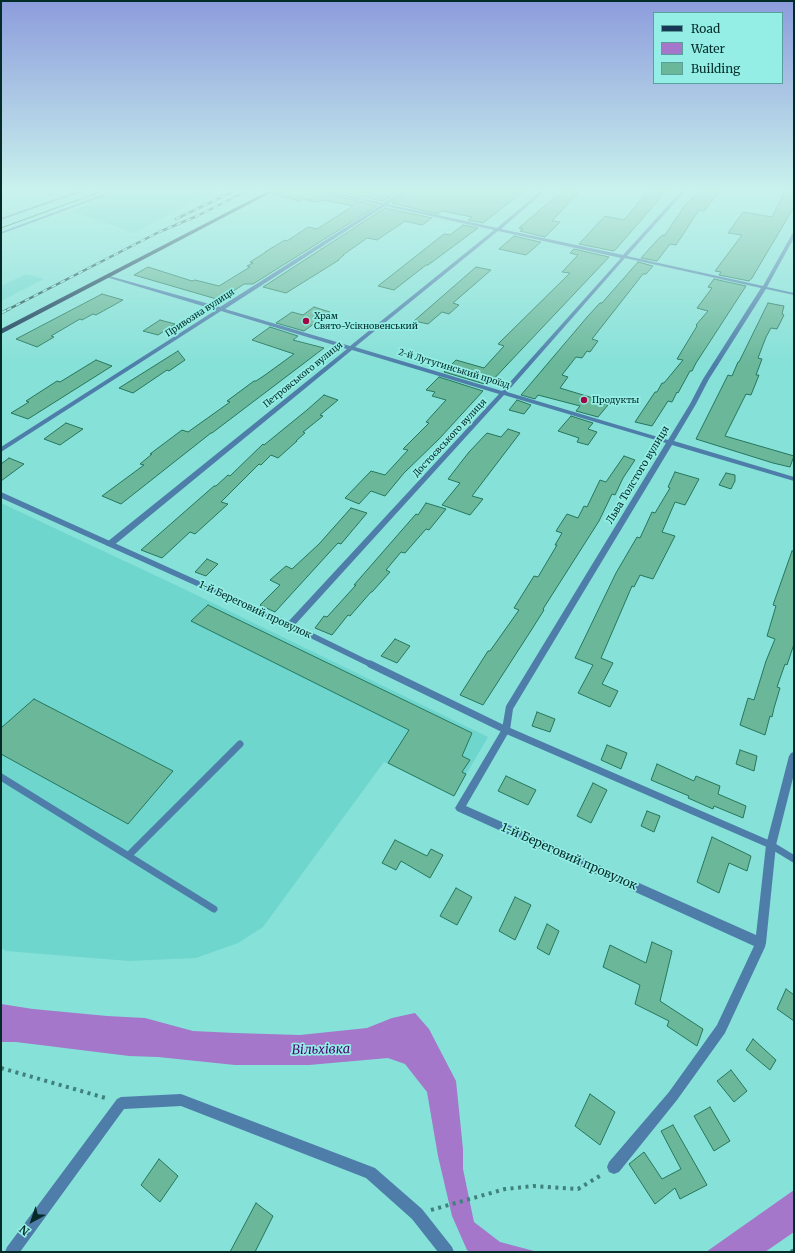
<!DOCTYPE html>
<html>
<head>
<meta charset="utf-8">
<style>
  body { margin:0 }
  #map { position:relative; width:795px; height:1253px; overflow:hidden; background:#86e1d8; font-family:Merriweather,serif }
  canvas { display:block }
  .frame { position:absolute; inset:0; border:2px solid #032c29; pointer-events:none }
  .legend { position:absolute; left:653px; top:12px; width:130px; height:72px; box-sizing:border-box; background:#94eee5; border:1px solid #5aa09a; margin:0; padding:5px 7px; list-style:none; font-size:12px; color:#032c29 }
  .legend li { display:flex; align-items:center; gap:8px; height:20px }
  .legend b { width:20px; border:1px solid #5aa09a }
  .north { position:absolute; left:12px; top:1201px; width:40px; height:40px; -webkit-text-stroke:3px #94eee5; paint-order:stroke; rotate:220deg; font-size:11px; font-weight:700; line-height:16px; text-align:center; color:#032c29 }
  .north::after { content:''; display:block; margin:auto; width:14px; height:18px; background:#032c29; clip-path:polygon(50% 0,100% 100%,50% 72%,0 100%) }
</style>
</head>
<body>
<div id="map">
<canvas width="795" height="1253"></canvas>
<div class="frame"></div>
<ul class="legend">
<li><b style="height:5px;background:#173855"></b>Road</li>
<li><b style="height:11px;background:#a477ca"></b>Water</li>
<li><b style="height:11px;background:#6ab79a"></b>Building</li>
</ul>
<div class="north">N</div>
</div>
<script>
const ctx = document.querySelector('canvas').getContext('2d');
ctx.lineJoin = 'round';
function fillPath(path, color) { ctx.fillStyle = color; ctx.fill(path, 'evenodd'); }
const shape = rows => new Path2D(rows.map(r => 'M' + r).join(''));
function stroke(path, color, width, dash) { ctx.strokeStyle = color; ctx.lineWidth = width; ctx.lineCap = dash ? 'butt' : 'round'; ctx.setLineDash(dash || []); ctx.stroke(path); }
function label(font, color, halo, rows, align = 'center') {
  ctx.font = font + ' Merriweather,serif'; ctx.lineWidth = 3.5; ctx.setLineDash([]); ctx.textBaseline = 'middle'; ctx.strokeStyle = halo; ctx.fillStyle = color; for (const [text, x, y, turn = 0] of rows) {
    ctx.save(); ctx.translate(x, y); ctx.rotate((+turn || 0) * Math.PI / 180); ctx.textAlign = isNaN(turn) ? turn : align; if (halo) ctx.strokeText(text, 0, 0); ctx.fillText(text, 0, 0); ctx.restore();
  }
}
const built = shape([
  [106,189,219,189,134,233,71,211,98,200,90,196],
  [26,274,44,279,1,301,1,286],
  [1,503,184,589,488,737,454,795,384,762,263,927,238,943,196,958,129,961,6,951,1,948]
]);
const water = shape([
  [1,1004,33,1009,107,1016,145,1018,193,1031,235,1033,300,1035,367,1028,392,1018,415,1013,429,1029,456,1081,463,1149,463,1169,474,1222,500,1242,538,1252,469,1252,467,1250,452,1216,438,1156,427,1092,405,1064,388,1058,309,1065,235,1065,158,1057,129,1056,16,1042,1,1042],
  [794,1190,794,1232,765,1252,706,1252]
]);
const building = shape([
  [279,189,311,189,377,206,253,284,244,284,220,300,134,275,148,267,192,281,195,280,219,286,250,267,247,266,253,263,250,262,266,252,265,252,285,240,287,241,308,227,317,229,353,206,323,200,318,202,303,199,300,201,272,194,279,189],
  [328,189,402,189,383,201,328,189],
  [411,189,426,189,446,193,452,189,527,189,483,223,468,220,472,217,442,211,438,214,392,203,411,189],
  [650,189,668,189,616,249,614,251,579,244,605,216,624,220,650,189],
  [701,189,719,189,717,192,719,192,704,211,699,210,676,245,670,244,657,261,641,258,659,238,663,235,665,235,685,205,701,189],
  [786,189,794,189,794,207,752,278,749,281,719,275,721,272,715,271,742,235,728,233,743,212,772,217,786,189],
  [563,190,578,193,552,221,560,222,545,237,520,231,523,229,519,228,563,190],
  [385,208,432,218,422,225,405,221,377,240,367,238,343,255,344,255,338,260,339,260,286,293,263,287,385,208],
  [463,225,478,228,428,265,426,265,394,290,378,286,444,234,450,235,463,225],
  [514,236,540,242,541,242,526,255,499,249,514,236],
  [574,249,609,257,488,385,444,372,456,360,484,368,504,346,498,344,570,273,562,272,578,255,570,253,574,249],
  [638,262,653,266,646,274,643,274,592,339,598,341,590,352,587,351,582,358,576,357,562,375,568,377,560,388,593,398,592,400,608,405,598,417,576,411,580,406,538,395,535,399,521,395,588,316,600,303,602,303,638,262],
  [476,267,491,270,453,303,459,305,449,314,442,312,428,324,414,321,476,267],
  [714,279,746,286,696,363,692,371,690,371,678,393,677,392,672,402,668,401,652,426,635,422,655,392,657,392,662,383,664,383,683,360,677,359,697,326,696,325,708,311,697,308,712,288,708,287,714,279],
  [102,294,123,300,96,315,93,314,82,320,80,319,51,336,54,337,37,347,16,339,102,294],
  [768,303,784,306,782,314,784,315,777,329,771,328,766,337,758,358,762,359,756,375,759,375,751,395,746,394,725,436,794,456,790,467,773,463,696,439,728,375,732,376,738,362,739,362,768,303],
  [314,307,330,312,304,331,276,323,292,312,303,315,314,307],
  [160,320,175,324,158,335,143,331,160,320],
  [270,327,298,336,293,340,324,348,212,433,211,433,121,504,102,496,144,465,140,464,152,454,150,454,182,430,188,432,230,402,227,401,254,381,256,381,265,375,294,354,252,340,270,327],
  [178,351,185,360,169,371,167,370,133,393,119,388,178,351],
  [96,360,112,366,28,419,11,413,29,402,26,401,57,381,60,382,96,360],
  [439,377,483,391,439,439,404,473,385,496,371,491,359,504,345,498,371,471,385,475,408,450,403,449,429,423,426,422,446,400,432,396,435,392,426,390,439,377],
  [324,395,338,400,320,415,323,416,303,432,305,433,296,441,297,441,278,458,271,455,261,465,259,464,221,502,228,504,195,534,190,532,162,558,141,550,214,486,216,486,228,475,230,476,263,444,264,445,307,410,324,395],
  [517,400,531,405,524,414,509,410,517,400],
  [571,416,593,423,588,429,597,432,588,445,577,442,579,438,558,431,571,416],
  [66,423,83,429,60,445,44,439,66,423],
  [508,429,520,433,472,496,483,499,470,515,442,505,460,483,448,479,469,452,487,433,501,437,508,429],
  [624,456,635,460,623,478,615,495,612,494,599,521,543,609,544,610,532,629,483,705,460,695,488,651,490,651,519,610,514,608,534,576,538,577,557,545,555,545,562,533,556,531,567,514,578,518,584,506,587,507,600,480,606,482,624,456],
  [9,458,24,464,1,481,1,464,9,458],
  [675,472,699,479,685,505,675,502,662,532,675,536,653,579,640,575,634,587,632,586,601,658,613,663,602,684,618,691,610,707,578,693,593,665,575,658,616,573,637,537,640,538,652,512,655,513,670,488,668,487,675,472],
  [726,473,735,475,735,481,731,489,719,485,726,473],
  [426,503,446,509,429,530,426,529,405,553,401,552,386,570,390,572,372,592,371,592,350,616,348,615,332,635,315,628,324,616,327,617,356,585,354,585,416,514,418,515,426,503],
  [351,508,367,513,341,544,338,543,275,612,260,605,280,585,270,580,286,566,292,569,319,544,351,508],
  [792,551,794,551,794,644,787,665,785,664,777,687,780,688,774,708,772,717,770,716,765,735,740,725,748,698,754,700,766,661,775,639,767,636,776,606,773,605,792,551],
  [207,559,218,564,206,576,195,572,207,559],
  [208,605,472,733,462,756,470,760,462,772,466,774,454,796,388,763,409,730,191,621,208,605],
  [395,639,410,646,397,663,381,656,395,639],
  [34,699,173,771,128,824,1,754,1,728,34,699],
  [537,712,555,719,550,732,532,726,537,712],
  [607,745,627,753,621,769,601,760,607,745],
  [740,750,757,756,754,771,736,764,740,750],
  [657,764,694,781,696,776,720,786,718,794,746,806,743,818,714,806,713,809,688,798,689,796,651,780,657,764],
  [506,776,536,790,528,805,498,791,506,776],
  [593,783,607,790,591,823,577,816,593,783],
  [647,811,660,816,654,832,641,826,647,811],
  [712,837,751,856,747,871,729,863,719,893,697,882,712,837],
  [395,840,427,856,431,849,443,855,430,878,401,861,396,870,382,863,395,840],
  [456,888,472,897,457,925,440,916,456,888],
  [515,897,531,905,515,940,499,931,515,897],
  [547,924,559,931,549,955,537,948,547,924],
  [652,942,672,951,660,1001,703,1029,697,1046,667,1026,669,1021,635,1004,640,985,603,967,610,945,646,963,652,942],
  [786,989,794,995,794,1021,777,1009,786,989],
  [753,1039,776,1060,770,1070,746,1050,753,1039],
  [731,1070,747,1091,734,1102,717,1081,731,1070],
  [590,1094,615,1112,600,1145,575,1126,590,1094],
  [710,1107,730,1141,714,1151,694,1116,710,1107],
  [673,1125,707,1185,680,1199,675,1188,655,1204,629,1164,644,1152,662,1179,681,1169,661,1131,673,1125],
  [159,1159,178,1176,160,1202,141,1185,159,1159],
  [256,1203,273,1216,255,1252,230,1252,256,1203]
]);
const path = shape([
  [1,1068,109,1099],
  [431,1210,505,1189,534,1186,578,1189,603,1174],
  [791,1252,794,1250]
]);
const serviceFar1 = shape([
  [1,495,290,625,372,665]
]);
const service = shape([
  [370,664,506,730,771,845,794,859],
  [1,777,214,909],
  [129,855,240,744]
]);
const minor = shape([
  [84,189,90,189,1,220,1,218,84,189],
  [312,189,320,189,383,203,405,189,410,189,388,204,497,228,543,189,547,189,501,229,623,255,683,189,687,189,627,256,763,286,792,234,794,233,794,238,767,287,794,293,794,295,766,289,709,379,696,404,674,441,794,477,794,481,672,445,513,709,510,730,466,806,756,935,766,845,789,756,791,753,794,752,794,774,776,845,766,943,765,947,725,1033,677,1100,619,1172,614,1174,609,1172,607,1167,609,1162,669,1092,717,1025,754,946,457,811,455,808,502,729,506,706,666,443,504,395,293,627,290,628,286,625,287,623,499,394,352,350,113,546,107,546,106,544,107,542,347,349,221,311,1,452,1,447,216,310,106,277,106,275,220,307,381,205,312,189],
  [385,206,494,230,350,346,225,309,385,206],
  [498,231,621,258,502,391,355,347,498,231],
  [625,258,761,288,703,379,690,404,668,440,507,392,625,258],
  [104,194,107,195,1,234,1,232,104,194],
  [181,1094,375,1168,422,1209,452,1247,454,1252,438,1252,412,1219,366,1178,181,1106,124,1109,20,1252,5,1252,7,1247,117,1099,121,1097,181,1094]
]);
const primary = shape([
  [272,189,278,189,1,334,1,329,272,189]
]);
const tram = shape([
  [1,228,108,189]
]);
const railFar1 = shape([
  [176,219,234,191],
  [7,310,159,232,197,216,251,189]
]);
const rail = shape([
  [1,313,9,309]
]);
const markers = [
  [306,321,4,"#a20643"],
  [584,400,4,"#a20643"]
];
const farStreetnames = [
  ["Привозна вулиця",200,313,-33],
  ["2-й Лутугинський проїзд",454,369,17],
  ["Петровського вулиця",303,375,-39],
  ["Достоєвського вулиця",450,438,-47]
];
const farPoinames = [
  ["Храм",314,316],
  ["Свято-Усікновенський",314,326],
  ["Продукты",592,400]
];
const streetNames = [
  ["Льва Толстого вулиця",638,475,-59],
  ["1-й Береговий провулок",255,610,25]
];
const nearStreetnames = [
  ["1-й Береговий провулок",569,857,24]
];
const nearWaternames = [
  ["Вільхівка",321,1050,-1]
];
fillPath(built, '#6fd6ce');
fillPath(water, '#a477ca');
fillPath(building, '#6ab79a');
stroke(building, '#26765d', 1);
stroke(path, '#41817b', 4, [3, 4.5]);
stroke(serviceFar1, '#4e7da9', 5.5);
stroke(service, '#4e7da9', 7);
fillPath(minor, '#4e7da9');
fillPath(primary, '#173855');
stroke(tram, '#1a4c48', 1);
stroke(railFar1, '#1a4c48', 2.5);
stroke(rail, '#1a4c48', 3);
stroke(railFar1, '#94eee5', 1.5, [5]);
stroke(rail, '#94eee5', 2, [6]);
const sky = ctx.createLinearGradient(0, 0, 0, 365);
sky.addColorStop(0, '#8d9cdc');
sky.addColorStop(0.52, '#c9f2ed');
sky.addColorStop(1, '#c9f2ed00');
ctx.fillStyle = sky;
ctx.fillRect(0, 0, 795, 365);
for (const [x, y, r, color] of markers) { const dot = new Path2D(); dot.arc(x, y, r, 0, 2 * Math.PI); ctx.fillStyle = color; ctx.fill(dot); stroke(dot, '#94eee5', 1.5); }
label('9px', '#032c29', '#94eee5', farStreetnames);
label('9px', '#032c29', '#94eee5', farPoinames, 'left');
label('10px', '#032c29', '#94eee5', streetNames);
label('12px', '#032c29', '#94eee5', nearStreetnames);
label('italic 13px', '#4c0871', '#94eee5', nearWaternames);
</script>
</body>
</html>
